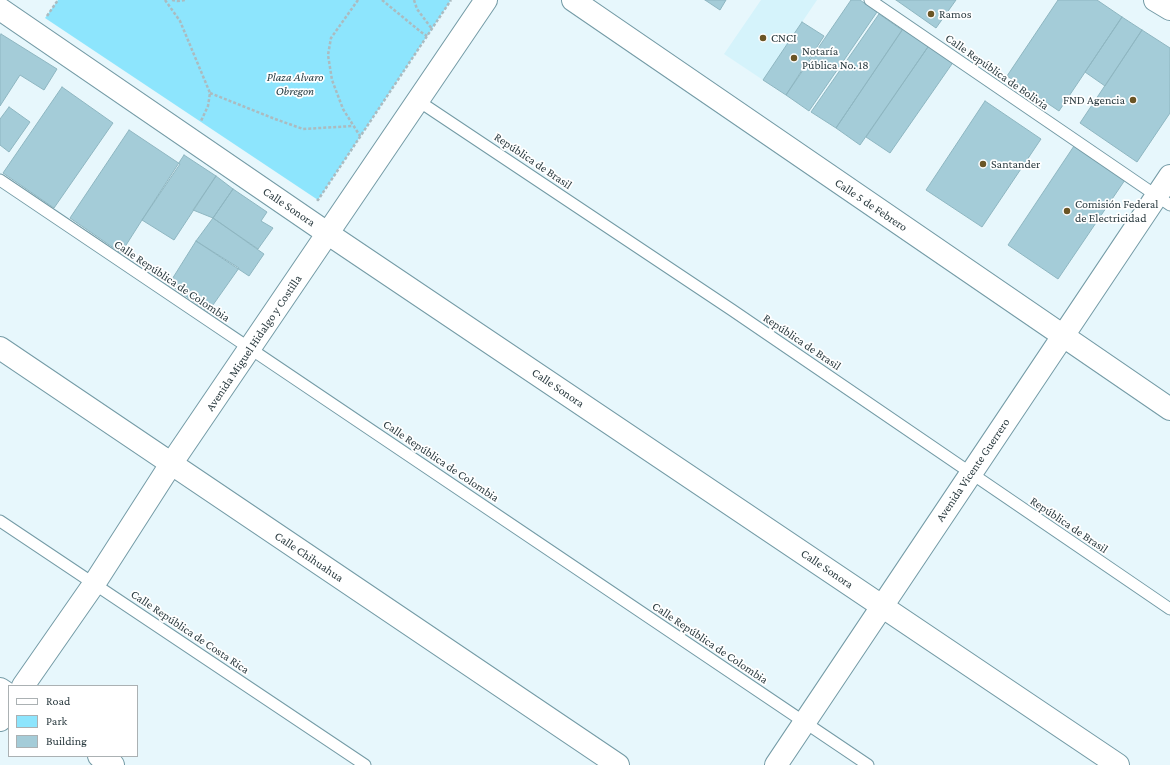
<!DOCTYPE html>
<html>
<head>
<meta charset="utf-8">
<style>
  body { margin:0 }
  #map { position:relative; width:1170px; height:765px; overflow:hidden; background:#e7f7fc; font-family:"Crimson Pro",serif }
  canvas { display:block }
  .legend { position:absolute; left:8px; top:685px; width:130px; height:72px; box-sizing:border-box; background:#fff; border:1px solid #abb1b3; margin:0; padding:5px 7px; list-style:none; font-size:12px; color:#2d3d42 }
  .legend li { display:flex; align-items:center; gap:8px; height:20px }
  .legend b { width:20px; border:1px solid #abb1b3 }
</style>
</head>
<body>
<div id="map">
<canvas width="1170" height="765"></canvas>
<ul class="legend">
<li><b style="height:5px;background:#fff"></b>Road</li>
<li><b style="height:11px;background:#8de5fd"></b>Park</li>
<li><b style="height:11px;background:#a4ccd8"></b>Building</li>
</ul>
</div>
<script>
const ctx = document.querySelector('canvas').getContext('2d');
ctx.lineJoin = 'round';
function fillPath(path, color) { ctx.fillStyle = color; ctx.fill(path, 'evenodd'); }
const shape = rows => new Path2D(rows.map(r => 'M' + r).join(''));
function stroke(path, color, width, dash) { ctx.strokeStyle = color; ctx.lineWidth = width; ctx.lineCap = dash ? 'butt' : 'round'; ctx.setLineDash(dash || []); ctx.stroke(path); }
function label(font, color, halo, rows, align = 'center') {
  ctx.font = font + ' "Crimson Pro",serif'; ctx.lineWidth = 3.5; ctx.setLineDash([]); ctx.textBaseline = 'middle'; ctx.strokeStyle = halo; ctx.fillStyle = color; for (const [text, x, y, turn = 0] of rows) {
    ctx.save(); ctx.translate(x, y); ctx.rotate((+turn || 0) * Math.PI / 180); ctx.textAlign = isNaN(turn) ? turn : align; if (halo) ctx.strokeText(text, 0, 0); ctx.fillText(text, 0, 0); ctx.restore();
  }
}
const built = shape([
  [761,0,817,0,763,80,724,54]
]);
const green = shape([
  [58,0,451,0,318,200,45,18]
]);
const building = shape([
  [705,0,726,0,720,10,705,0],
  [851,0,860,0,877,12,809,111,786,95,851,0],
  [896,0,956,0,936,28,896,0],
  [1058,0,1097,0,1122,17,1059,111,1007,76,1058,0],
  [879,14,902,30,836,128,811,112,879,14],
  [1122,17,1142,30,1105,86,1085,72,1122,17],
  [802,22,824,36,786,95,763,80,802,22],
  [905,26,930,44,860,145,836,128,905,26],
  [1142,30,1170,48,1170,113,1137,162,1080,123,1142,30],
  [1,34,57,69,44,90,20,75,0,106,0,36,1,34],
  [930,44,954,61,890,153,866,137,930,44],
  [62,87,113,123,54,208,3,173,62,87],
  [985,101,1041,139,982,227,926,190,985,101],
  [9,107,30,122,9,152,0,145,0,119,9,107],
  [129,130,180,164,142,220,121,253,70,218,129,130],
  [1076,143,1127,177,1058,279,1008,245,1076,143],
  [184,155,216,176,174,240,142,220,184,155],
  [216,176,233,189,213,218,193,210,216,176],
  [233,189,267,212,261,221,273,228,258,249,213,218,233,189],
  [213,218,264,254,249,276,196,241,213,218],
  [196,241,239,268,208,312,169,284,196,241]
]);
const path = shape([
  [165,0,180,21,210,93,208,106,201,121],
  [172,0,177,1,185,0],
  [358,0,331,38,328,55,332,80,343,109,360,136],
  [382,0,421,32,427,36],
  [414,0,417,9,432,29],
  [47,16,58,0],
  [210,93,275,119,303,129,353,126],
  [317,199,318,200,451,0]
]);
const service = shape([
  [870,0,1170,205],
  [417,100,732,310,1170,609],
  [0,180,868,765],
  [0,521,365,765]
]);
const minor = shape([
  [1155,0,1170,9],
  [0,9,327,233,1118,765],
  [0,689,9,695],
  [99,756,113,765]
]);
const tertiary = shape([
  [0,348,618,765],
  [23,686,94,584,171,464,486,0],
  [0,720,9,706]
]);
const secondary = shape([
  [573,0,1170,409],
  [776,765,1170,176]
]);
const markers = [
  [931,14,4,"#6b5525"],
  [763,38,4,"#6b5525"],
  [794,58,4,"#6b5525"],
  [1133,100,4,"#6b5525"],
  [983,164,4,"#6b5525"],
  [1067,211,4,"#6b5525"]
];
const poiNames = [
  ["Ramos",939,14],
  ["CNCI",771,38],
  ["Notaría",802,51],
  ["Pública No. 18",802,65],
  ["FND Agencia",1125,100,"right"],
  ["Santander",991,164],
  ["Comisión Federal",1075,204],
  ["de Electricidad",1075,218]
];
const streetNames = [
  ["Calle República de Bolivia",997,72,35],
  ["República de Brasil",533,161,34],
  ["Calle 5 de Febrero",871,205,34],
  ["Calle Sonora",289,207,34],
  ["Calle República de Colombia",172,281,34],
  ["República de Brasil",802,342,34],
  ["Avenida Miguel Hidalgo y Costilla",254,343,-56],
  ["Calle Sonora",558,388,34],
  ["Calle República de Colombia",441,461,34],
  ["Avenida Vicente Guerrero",973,470,-56],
  ["República de Brasil",1069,525,34],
  ["Calle Chihuahua",309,557,34],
  ["Calle Sonora",827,569,34],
  ["Calle República de Costa Rica",190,632,34],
  ["Calle República de Colombia",710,643,34]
];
const parkNames = [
  ["Plaza Alvaro",295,77],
  ["Obregon",295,91]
];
fillPath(built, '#d5f3fb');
fillPath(green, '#8de5fd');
fillPath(building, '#a4ccd8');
stroke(building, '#8eb6c1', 1);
stroke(service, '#749ba6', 13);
stroke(minor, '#749ba6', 24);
stroke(tertiary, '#749ba6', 24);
stroke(secondary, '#749ba6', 24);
stroke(path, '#abbbc0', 2.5, [3, 2]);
stroke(service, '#fff', 11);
stroke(minor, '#fff', 22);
stroke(tertiary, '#fff', 22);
stroke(secondary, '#fff', 22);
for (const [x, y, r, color] of markers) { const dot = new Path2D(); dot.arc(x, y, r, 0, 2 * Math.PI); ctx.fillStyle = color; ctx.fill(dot); stroke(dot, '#fff', 1.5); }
label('12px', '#2d3d42', '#fff', poiNames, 'left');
label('12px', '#2d3d42', '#fff', streetNames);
label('italic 12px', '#233b42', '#fff', parkNames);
</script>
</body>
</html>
